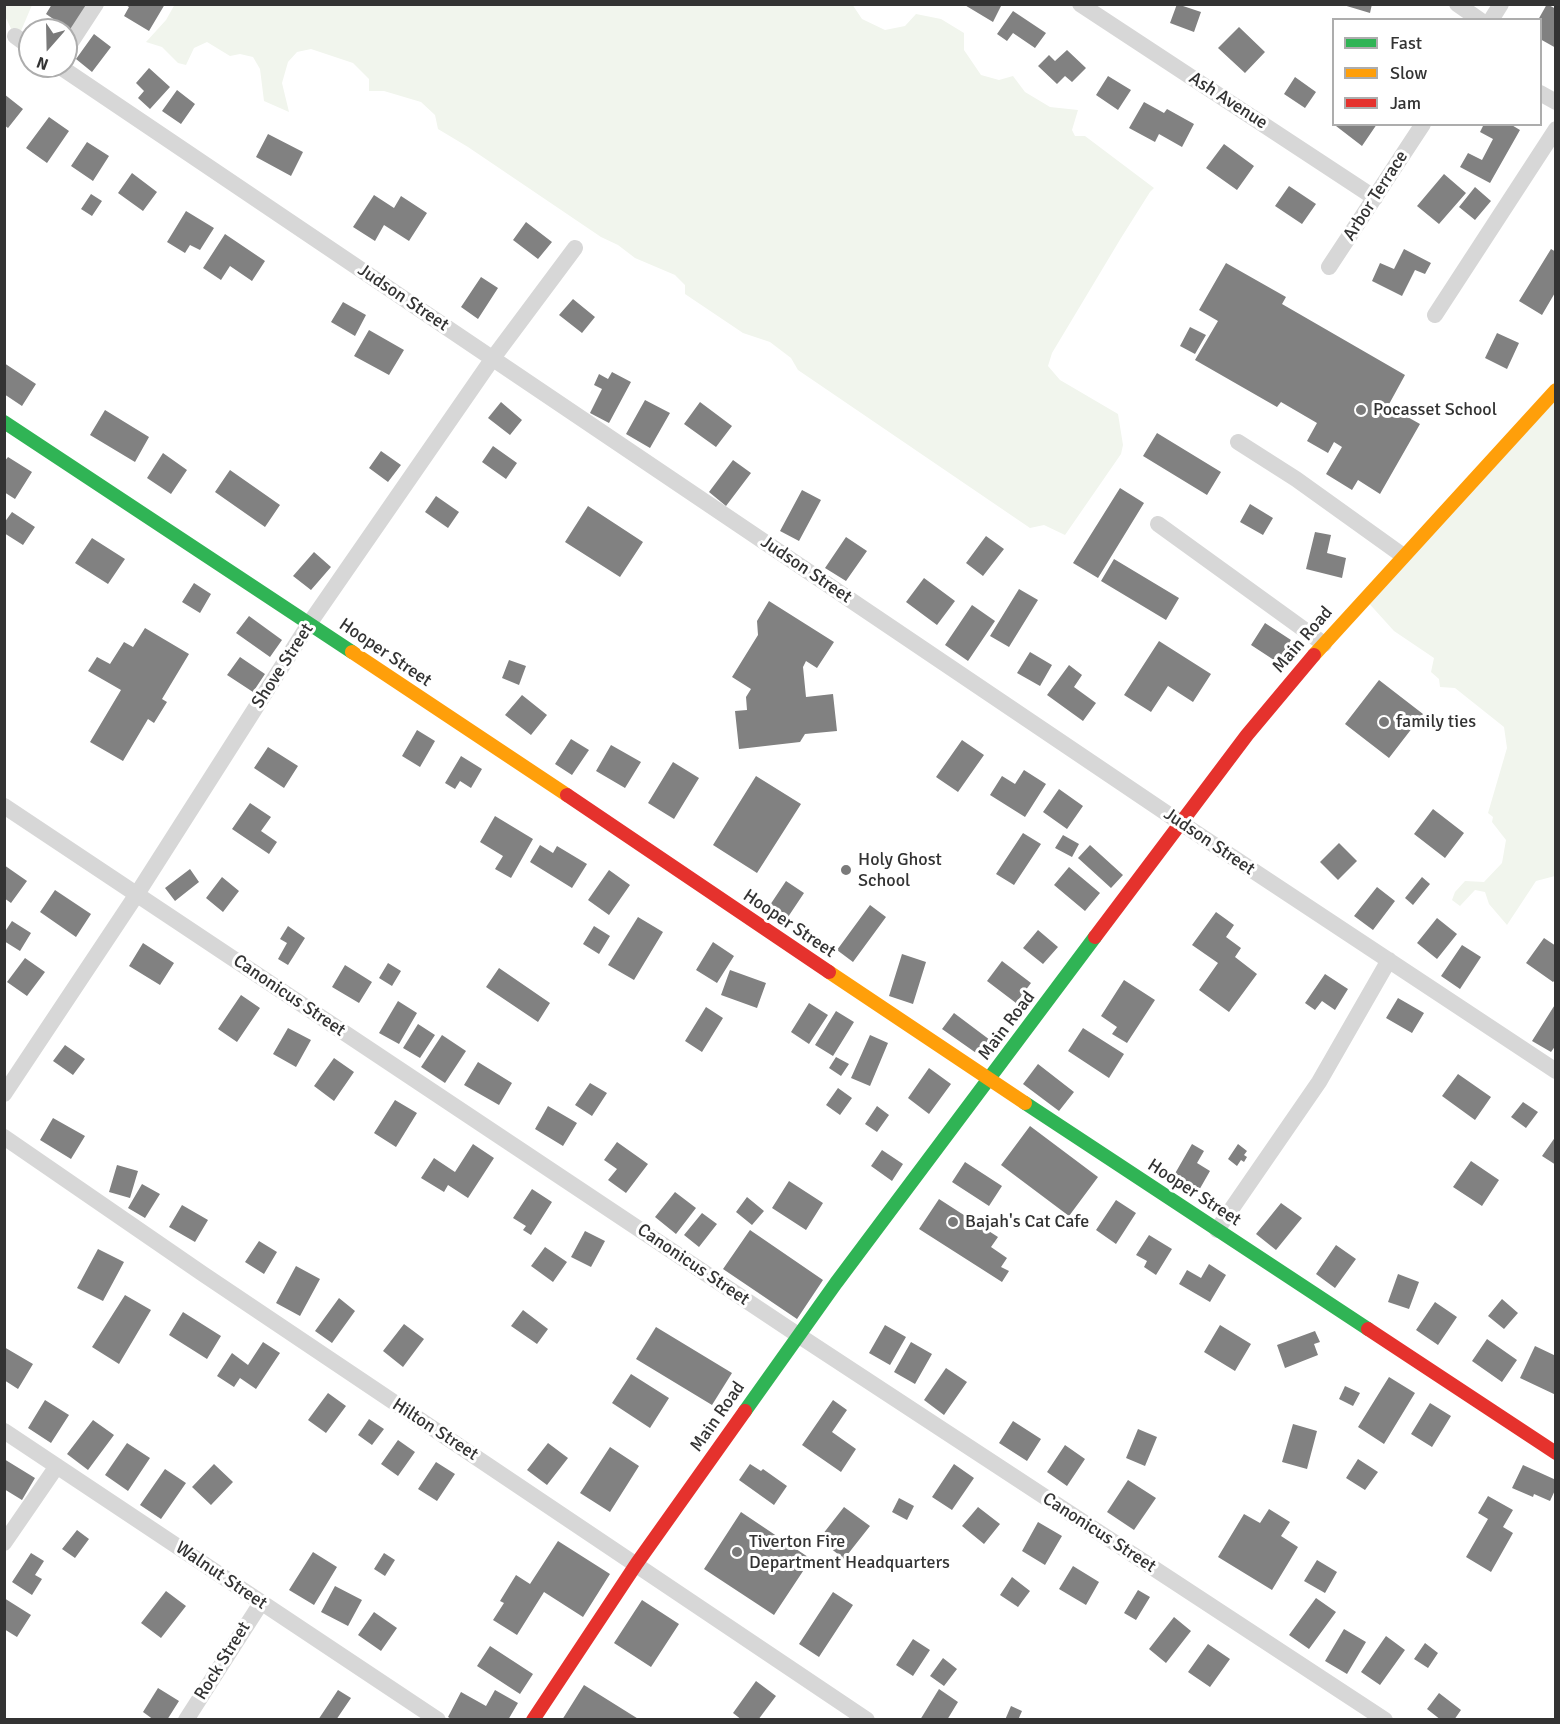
<!DOCTYPE html>
<html>
<head>
<meta charset="utf-8">
<style>
  body { margin:0 }
  #map { position:relative; width:1560px; height:1724px; overflow:hidden; background:#fff; font-family:Signika,sans-serif }
  canvas { display:block }
  .frame { position:absolute; inset:0; border:6px solid #333; pointer-events:none }
  .legend { position:absolute; left:1332px; top:18px; width:210px; height:108px; box-sizing:border-box; background:#fff; border:2px solid #adadad; margin:0; padding:8px 10px; list-style:none; font-size:18px; color:#333 }
  .legend li { display:flex; align-items:center; gap:12px; height:30px }
  .legend b { width:30px; border:2px solid #adadad }
  .north { position:absolute; left:18px; top:18px; width:60px; height:60px; box-sizing:border-box; background:#fff; border:2px solid #adadad; border-radius:50%; rotate:200deg; font-size:16px; font-weight:700; line-height:24px; text-align:center; color:#333 }
  .north::after { content:''; display:block; margin:auto; width:21px; height:27px; background:#7a7a7a; clip-path:polygon(50% 0,100% 100%,50% 72%,0 100%) }
</style>
</head>
<body>
<div id="map">
<canvas width="1560" height="1724"></canvas>
<div class="frame"></div>
<ul class="legend">
<li><b style="height:8px;background:#30b455"></b>Fast</li>
<li><b style="height:8px;background:#ff9f0a"></b>Slow</li>
<li><b style="height:8px;background:#e5322d"></b>Jam</li>
</ul>
<div class="north">N</div>
</div>
<script>
const ctx = document.querySelector('canvas').getContext('2d');
ctx.lineJoin = 'round';
function fillPath(path, color) { ctx.fillStyle = color; ctx.fill(path, 'evenodd'); }
const shape = rows => new Path2D(rows.map(r => 'M' + r).join(''));
function stroke(path, color, width, dash) { ctx.strokeStyle = color; ctx.lineWidth = width; ctx.lineCap = dash ? 'butt' : 'round'; ctx.setLineDash(dash || []); ctx.stroke(path); }
function label(font, color, halo, rows, align = 'center') {
  ctx.font = font + ' Signika,sans-serif'; ctx.lineWidth = 6; ctx.setLineDash([]); ctx.textBaseline = 'middle'; ctx.strokeStyle = halo; ctx.fillStyle = color; for (const [text, x, y, turn = 0] of rows) {
    ctx.save(); ctx.translate(x, y); ctx.rotate((+turn || 0) * Math.PI / 180); ctx.textAlign = isNaN(turn) ? turn : align; if (halo) ctx.strokeText(text, 0, 0); ctx.fillText(text, 0, 0); ctx.restore();
  }
}
const green = shape([
  [175,4,852,4,862,19,885,30,905,26,916,14,941,19,964,33,964,50,981,75,999,80,1013,76,1025,92,1050,107,1078,110,1072,130,1075,136,1085,136,1154,188,1150,192,1121,238,1052,353,1048,366,1060,380,1118,414,1123,445,1121,454,1065,535,1044,525,1030,528,798,370,791,358,770,342,743,333,685,294,685,285,675,275,635,258,618,245,601,237,468,147,438,129,435,115,421,102,384,91,369,91,369,79,353,63,311,49,297,52,288,62,282,83,289,112,264,101,260,69,253,57,240,54,230,56,207,42,194,48,186,65,178,63,162,47,146,42,166,20],
  [5,5,32,5,18,38,15,37,5,16],
  [1555,393,1555,876,1536,881,1507,925,1489,904,1485,892,1475,890,1460,906,1452,900,1455,892,1465,881,1484,882,1502,863,1506,840,1492,822,1493,817,1488,813,1507,748,1504,727,1455,688,1440,687,1439,679,1431,672,1434,658,1394,631,1365,599]
]);
const building = shape([
  [52,4,93,4,74,33,46,14],
  [124,4,165,4,149,31,124,16,129,7],
  [963,4,1002,4,993,22],
  [1177,4,1201,12,1194,32,1170,23],
  [1340,4,1372,4,1370,13],
  [1547,4,1556,9,1556,48,1540,39,1540,20,1538,20],
  [1013,11,1046,33,1035,48,1013,33,1007,41,997,34],
  [1239,27,1265,52,1245,73,1218,48],
  [94,34,111,47,92,72,76,59],
  [1067,50,1086,68,1072,82,1065,76,1057,84,1038,66,1049,55,1055,61],
  [149,68,170,87,150,109,138,98,144,91,136,83],
  [1108,76,1131,90,1118,110,1096,95],
  [1295,77,1316,92,1305,108,1284,94],
  [177,90,195,104,181,124,162,111],
  [4,94,23,109,8,128,4,125],
  [1144,102,1164,113,1167,109,1194,124,1182,147,1159,134,1155,142,1129,128],
  [49,117,69,131,47,163,26,148],
  [1337,124,1377,124,1362,146,1336,126],
  [1484,124,1510,124,1520,130,1490,183,1460,167,1468,153,1482,160,1493,139,1480,132],
  [268,134,303,152,291,176,256,157],
  [87,142,109,156,93,181,71,166],
  [1224,144,1254,166,1237,190,1206,168],
  [132,173,157,192,143,211,118,193],
  [1444,174,1466,193,1439,224,1417,206],
  [1289,186,1316,204,1302,224,1275,206],
  [1475,187,1491,201,1475,220,1459,207],
  [91,194,102,201,92,216,81,209],
  [374,195,394,208,401,196,427,213,409,241,384,225,375,241,353,227],
  [186,211,214,228,200,250,190,245,185,253,167,242],
  [526,222,552,242,538,259,513,240],
  [225,234,265,261,252,281,230,266,221,280,203,268],
  [1404,249,1431,263,1425,274,1415,270,1402,296,1372,281,1380,263,1394,269],
  [1551,249,1556,252,1556,291,1542,315,1519,301],
  [1226,263,1286,297,1282,304,1405,375,1388,406,1420,424,1380,494,1358,480,1352,490,1326,474,1342,447,1334,442,1328,453,1307,441,1317,423,1281,402,1277,407,1195,360,1218,321,1199,310],
  [481,277,498,288,478,319,461,307],
  [573,299,595,317,582,333,559,315],
  [343,302,366,315,355,336,331,322],
  [1190,327,1206,335,1195,354,1180,346],
  [369,330,404,350,389,375,354,356],
  [1497,333,1519,343,1507,369,1485,358],
  [4,363,36,384,22,406,4,394],
  [612,372,631,382,609,423,590,413,602,389,594,385,599,374,608,379],
  [645,400,670,413,650,448,626,434],
  [501,402,522,420,510,435,488,418],
  [700,402,732,426,716,447,684,424],
  [105,410,149,437,135,462,90,435],
  [1157,433,1221,472,1207,495,1143,456],
  [493,446,517,463,506,479,482,462],
  [381,451,401,465,388,482,369,468],
  [163,453,187,470,171,494,147,478],
  [8,457,32,472,15,499,4,492,4,462],
  [733,460,751,473,726,506,709,492],
  [230,470,280,505,265,527,215,492],
  [1120,488,1144,503,1098,578,1073,563],
  [802,490,821,500,799,541,780,531],
  [436,496,459,512,448,528,425,512],
  [1250,504,1273,518,1263,535,1240,522],
  [588,506,643,542,620,577,565,542],
  [12,512,35,527,23,545,4,533,4,523],
  [1315,532,1331,535,1327,553,1346,558,1342,578,1306,569],
  [986,536,1004,549,983,576,966,563],
  [846,537,867,551,846,581,825,568],
  [92,538,125,559,108,584,75,563],
  [314,552,331,567,311,590,293,576],
  [1114,559,1179,598,1166,620,1101,581],
  [924,578,955,601,937,625,906,602],
  [194,583,211,594,200,613,182,602],
  [1019,589,1038,600,1009,647,990,636],
  [769,601,834,642,817,668,806,661,803,667,806,697,833,694,837,731,805,734,800,742,739,749,735,711,747,710,746,697,751,689,732,677,758,635,757,621],
  [972,605,995,621,968,661,945,645],
  [249,616,282,640,270,657,236,633],
  [1265,623,1291,640,1277,662,1251,645],
  [145,628,189,654,162,699,167,702,154,723,148,719,123,761,90,742,121,690,88,671,97,657,110,664,124,642,133,647],
  [1159,641,1211,674,1193,702,1168,686,1151,712,1124,695],
  [1030,652,1052,665,1040,686,1017,673],
  [240,657,265,674,253,692,227,675],
  [509,660,526,666,519,685,502,678],
  [1069,665,1082,675,1074,687,1096,703,1083,721,1047,695],
  [1379,680,1423,714,1389,758,1345,724],
  [522,695,547,715,531,735,505,715],
  [417,730,435,741,420,767,402,756],
  [571,739,589,750,572,775,555,764],
  [962,740,984,755,958,792,936,777],
  [611,745,641,762,625,788,596,771],
  [268,747,298,766,284,788,254,768],
  [461,756,482,769,471,788,460,781,455,789,445,783],
  [673,762,699,778,674,819,648,803],
  [1024,770,1046,784,1025,817,990,795,1002,776,1015,784],
  [756,776,801,804,757,873,713,845],
  [1059,789,1083,806,1067,829,1043,812],
  [250,803,271,817,261,831,277,842,269,854,232,829],
  [1433,809,1464,833,1445,858,1414,834],
  [495,816,533,839,511,878,495,869,503,856,480,842],
  [1023,833,1041,844,1014,885,996,874],
  [1063,835,1079,844,1072,857,1055,848],
  [1339,843,1357,861,1338,880,1320,862],
  [540,845,553,853,557,846,587,864,572,888,530,862],
  [1090,845,1123,875,1111,888,1078,858],
  [4,865,27,881,11,903,4,898],
  [1069,867,1100,893,1085,911,1054,885],
  [190,869,199,882,175,901,165,888],
  [609,870,630,885,609,915,588,900],
  [222,877,239,891,223,912,206,898],
  [1422,877,1430,884,1413,905,1405,898],
  [786,881,804,893,784,923,766,911],
  [1377,887,1395,901,1373,930,1354,916],
  [55,890,91,914,76,937,40,912],
  [870,905,886,917,853,962,837,950],
  [1216,912,1234,925,1226,937,1241,948,1235,957,1257,974,1229,1012,1199,990,1218,963,1192,945],
  [638,917,663,932,634,980,608,965],
  [1437,918,1457,934,1437,959,1417,943],
  [12,921,31,933,20,951,4,941,4,933],
  [288,926,305,938,288,965,278,959,287,943,280,939],
  [594,926,610,936,599,954,583,944],
  [1038,930,1058,947,1043,964,1023,948],
  [1544,938,1556,946,1556,979,1553,982,1526,963],
  [713,942,734,956,717,983,696,970],
  [143,943,174,963,160,985,129,966],
  [1462,945,1481,957,1460,989,1441,976],
  [902,954,926,962,913,1004,889,996],
  [25,958,45,972,27,996,7,982],
  [1002,961,1031,983,1016,1003,987,981],
  [388,963,401,971,392,986,379,978],
  [345,965,372,982,359,1003,332,987],
  [499,968,550,1003,538,1022,486,987],
  [730,970,766,983,757,1008,721,995],
  [1325,974,1348,989,1335,1010,1322,1001,1315,1010,1305,1003],
  [1124,980,1155,1000,1127,1043,1112,1034,1117,1027,1101,1016],
  [241,995,260,1008,237,1042,218,1029],
  [1398,998,1424,1013,1412,1033,1386,1018],
  [398,1001,417,1013,399,1044,379,1033],
  [809,1003,828,1015,809,1044,791,1032],
  [1556,1003,1556,1045,1551,1052,1532,1041],
  [706,1007,723,1018,702,1052,685,1041],
  [836,1011,854,1022,833,1056,815,1045],
  [954,1013,990,1040,979,1055,942,1029],
  [418,1024,435,1035,420,1058,403,1048],
  [288,1028,311,1040,296,1067,273,1054],
  [1083,1028,1124,1054,1109,1078,1068,1051],
  [442,1035,466,1051,445,1083,421,1067],
  [870,1035,888,1043,870,1086,851,1078],
  [65,1045,85,1059,73,1075,53,1061],
  [836,1057,849,1064,841,1076,829,1068],
  [334,1058,354,1072,334,1101,314,1086],
  [478,1062,512,1083,499,1105,464,1085],
  [1038,1064,1074,1092,1059,1111,1023,1084],
  [929,1068,951,1084,929,1114,908,1098],
  [1458,1074,1491,1097,1475,1120,1442,1096],
  [590,1083,607,1093,592,1116,575,1105],
  [838,1088,852,1098,840,1115,826,1105],
  [395,1100,417,1113,396,1147,374,1133],
  [1523,1102,1538,1112,1526,1128,1511,1117],
  [548,1106,577,1123,563,1146,535,1129],
  [877,1106,889,1115,877,1132,865,1124],
  [53,1118,85,1136,71,1159,40,1140],
  [1030,1126,1098,1177,1069,1216,1001,1165],
  [1556,1136,1556,1165,1542,1156],
  [617,1142,648,1164,626,1193,608,1180,617,1169,604,1160],
  [473,1144,494,1158,468,1198,448,1185,444,1192,421,1178,434,1158,455,1172],
  [1192,1144,1204,1151,1197,1163,1210,1171,1198,1192,1173,1177],
  [1238,1144,1247,1151,1244,1155,1247,1157,1244,1162,1241,1160,1237,1166,1228,1159],
  [882,1150,903,1164,892,1181,871,1166],
  [1471,1161,1499,1180,1482,1206,1453,1187],
  [965,1162,1002,1186,989,1206,952,1182],
  [117,1165,138,1171,130,1198,109,1192],
  [789,1181,823,1203,806,1230,772,1208],
  [142,1184,160,1194,145,1218,128,1208],
  [532,1189,552,1202,531,1235,523,1230,526,1226,513,1218],
  [675,1192,696,1208,676,1234,655,1217],
  [747,1197,764,1211,752,1225,736,1212],
  [939,1199,998,1237,991,1247,1007,1258,1001,1267,1009,1271,1002,1282,919,1229],
  [1116,1200,1136,1213,1116,1244,1096,1230],
  [1281,1203,1302,1218,1276,1250,1256,1234],
  [182,1205,208,1220,195,1242,169,1227],
  [702,1213,717,1224,699,1247,684,1235],
  [750,1230,823,1280,797,1319,723,1269],
  [585,1231,605,1241,591,1267,571,1257],
  [1149,1235,1172,1249,1156,1275,1144,1267,1147,1261,1136,1255],
  [259,1241,277,1252,264,1274,245,1262],
  [1336,1245,1356,1259,1335,1288,1316,1274],
  [545,1247,567,1262,553,1282,531,1266],
  [98,1249,124,1262,103,1301,77,1288],
  [1209,1264,1226,1275,1210,1302,1179,1284,1187,1270,1201,1278],
  [296,1266,320,1279,300,1316,276,1303],
  [1398,1274,1419,1282,1409,1309,1388,1302],
  [125,1295,151,1310,119,1364,92,1347],
  [339,1298,355,1311,332,1343,315,1331],
  [1502,1299,1518,1313,1504,1329,1488,1316],
  [1435,1302,1457,1317,1438,1345,1416,1330],
  [523,1310,548,1329,537,1344,511,1326],
  [183,1312,221,1336,207,1359,169,1335],
  [404,1324,424,1339,403,1367,383,1351],
  [885,1325,906,1337,890,1365,869,1353],
  [1220,1325,1251,1344,1235,1371,1204,1352],
  [656,1327,732,1373,712,1405,636,1359],
  [1315,1331,1320,1342,1314,1344,1318,1355,1285,1368,1277,1345],
  [1487,1339,1517,1360,1502,1382,1472,1361],
  [263,1342,280,1353,256,1389,240,1378,234,1387,217,1376,232,1353,248,1365],
  [911,1342,932,1354,915,1384,894,1372],
  [1535,1346,1556,1356,1556,1395,1520,1378],
  [4,1347,33,1364,18,1389,4,1380],
  [946,1368,967,1382,944,1415,924,1400],
  [631,1374,669,1398,650,1428,612,1403],
  [1389,1377,1415,1393,1384,1444,1358,1427],
  [1345,1386,1360,1393,1353,1406,1339,1399],
  [328,1393,346,1406,326,1433,308,1420],
  [45,1400,69,1415,51,1443,28,1428],
  [833,1400,847,1410,832,1432,856,1449,841,1472,802,1445],
  [1430,1403,1451,1416,1432,1447,1411,1434],
  [369,1419,384,1429,372,1445,358,1435],
  [93,1420,114,1435,88,1470,67,1454],
  [1013,1421,1041,1439,1027,1461,999,1443],
  [1293,1424,1317,1431,1307,1469,1282,1462],
  [1138,1429,1157,1437,1145,1466,1126,1458],
  [398,1440,415,1452,398,1476,381,1464],
  [127,1443,150,1458,128,1491,105,1475],
  [548,1443,568,1458,547,1485,527,1470],
  [1065,1445,1085,1459,1067,1486,1047,1472],
  [610,1447,639,1466,610,1512,580,1493],
  [4,1459,35,1478,22,1500,4,1489],
  [1358,1459,1378,1472,1365,1490,1346,1478],
  [436,1462,455,1474,437,1501,418,1489],
  [214,1464,233,1482,211,1505,192,1487],
  [750,1464,761,1471,763,1469,787,1486,774,1505,739,1480],
  [954,1464,974,1478,952,1510,932,1497],
  [1523,1465,1556,1480,1556,1488,1550,1501,1534,1494,1533,1497,1512,1488],
  [165,1469,186,1483,161,1519,140,1505],
  [1128,1480,1156,1498,1134,1530,1107,1512],
  [1488,1496,1513,1510,1503,1527,1513,1533,1491,1572,1466,1557,1488,1519,1478,1513],
  [899,1498,914,1506,907,1520,892,1512],
  [844,1507,870,1526,844,1559,819,1539],
  [978,1507,1000,1524,984,1544,962,1526],
  [1269,1509,1290,1522,1281,1536,1298,1547,1272,1590,1218,1557,1244,1514,1260,1523],
  [741,1512,811,1559,774,1615,704,1569],
  [1038,1522,1062,1536,1045,1565,1022,1551],
  [77,1530,89,1539,75,1558,62,1549],
  [558,1541,610,1574,583,1617,544,1592,517,1635,493,1620,504,1603,500,1601,516,1575,530,1584],
  [313,1552,337,1567,314,1605,289,1590],
  [31,1553,44,1561,35,1575,42,1579,32,1595,12,1582],
  [384,1553,395,1560,385,1576,374,1569],
  [1317,1560,1337,1572,1325,1593,1304,1581],
  [1073,1566,1099,1582,1086,1605,1059,1589],
  [1012,1577,1030,1591,1018,1607,1000,1595],
  [335,1586,362,1600,348,1626,321,1612],
  [1138,1590,1150,1597,1136,1620,1124,1613],
  [166,1591,186,1606,161,1638,141,1623],
  [833,1592,853,1605,819,1657,799,1644],
  [4,1598,31,1615,17,1637,4,1629],
  [1316,1598,1336,1612,1309,1649,1289,1635],
  [642,1600,679,1624,651,1667,614,1643],
  [374,1612,397,1628,381,1651,358,1635],
  [1174,1617,1191,1631,1166,1663,1149,1649],
  [1344,1629,1366,1642,1347,1674,1325,1661],
  [1386,1636,1405,1650,1380,1685,1361,1672],
  [913,1639,930,1650,913,1676,896,1665],
  [1425,1643,1438,1653,1428,1668,1414,1659],
  [1208,1644,1230,1659,1210,1687,1188,1672],
  [490,1646,533,1674,520,1694,477,1666],
  [943,1658,957,1669,944,1686,930,1676],
  [756,1681,776,1696,758,1720,742,1720,733,1713],
  [584,1685,640,1720,562,1720],
  [158,1688,179,1701,167,1720,154,1720,143,1712],
  [939,1689,958,1702,947,1720,920,1720],
  [338,1690,351,1698,336,1720,318,1720],
  [495,1690,518,1703,508,1720,453,1720,448,1717,461,1692,486,1706],
  [1439,1693,1461,1710,1454,1720,1441,1720,1427,1709],
  [1011,1706,1022,1711,1018,1720,1005,1720]
]);
const street = shape([
  [1080,4,1375,198],
  [1457,4,1480,20],
  [1491,20,1501,4],
  [15,36,30,47],
  [66,50,96,4],
  [59,66,1181,823,1556,1071],
  [1540,93,1556,102],
  [1329,267,1423,124],
  [1435,315,1556,129],
  [1238,442,1296,479,1402,555],
  [1158,524,1324,644],
  [4,806,798,1335,1385,1720],
  [4,1094,137,894,309,624,493,358,575,248],
  [4,1137,203,1274,867,1720],
  [1217,1230,1319,1082,1389,960],
  [4,1431,438,1720],
  [4,1543,57,1466],
  [186,1720,261,1603]
]);
const fast = shape([
  [4,422,352,652],
  [1025,1103,1368,1329],
  [745,1411,836,1283,1095,937]
]);
const slow = shape([
  [352,652,567,795],
  [1314,655,1556,390],
  [829,972,1025,1103]
]);
const jam = shape([
  [567,795,829,972],
  [1095,937,1247,735,1314,655],
  [1368,1329,1556,1453],
  [533,1720,637,1563,745,1411]
]);
const markers = [
  [1361,410,6,"#7a7a7a"],
  [1384,722,6,"#7a7a7a"],
  [846,870,6,"#7a7a7a"],
  [953,1222,6,"#7a7a7a"],
  [737,1552,6,"#7a7a7a"]
];
const streetNames = [
  ["Ash Avenue",1228,101,33],
  ["Arbor Terrace",1376,196,-57],
  ["Judson Street",403,298,34],
  ["Judson Street",806,570,34],
  ["Main Road",1303,640,-49],
  ["Hooper Street",385,653,34],
  ["Shove Street",283,666,-57],
  ["Judson Street",1209,842,34],
  ["Hooper Street",789,924,34],
  ["Canonicus Street",289,996,34],
  ["Main Road",1007,1026,-53],
  ["Hooper Street",1194,1193,33],
  ["Canonicus Street",693,1265,34],
  ["Main Road",718,1417,-55],
  ["Hilton Street",435,1430,33],
  ["Canonicus Street",1099,1533,33],
  ["Walnut Street",221,1576,34],
  ["Rock Street",223,1661,-58]
];
const poiNames = [
  ["Pocasset School",1373,410],
  ["family ties",1396,722],
  ["Holy Ghost",858,860],
  ["School",858,881],
  ["Bajah's Cat Cafe",965,1222],
  ["Tiverton Fire",749,1542],
  ["Department Headquarters",749,1563]
];
fillPath(green, '#f1f5ed');
fillPath(building, '#818181');
stroke(street, '#d7d7d7', 16);
stroke(fast, '#30b455', 14);
stroke(slow, '#ff9f0a', 14);
stroke(jam, '#e5322d', 14);
for (const [x, y, r, color] of markers) { const dot = new Path2D(); dot.arc(x, y, r, 0, 2 * Math.PI); ctx.fillStyle = color; ctx.fill(dot); stroke(dot, '#fff', 2); }
label('18px', '#333', '#fff', streetNames);
label('18px', '#333', '#fff', poiNames, 'left');
</script>
</body>
</html>
